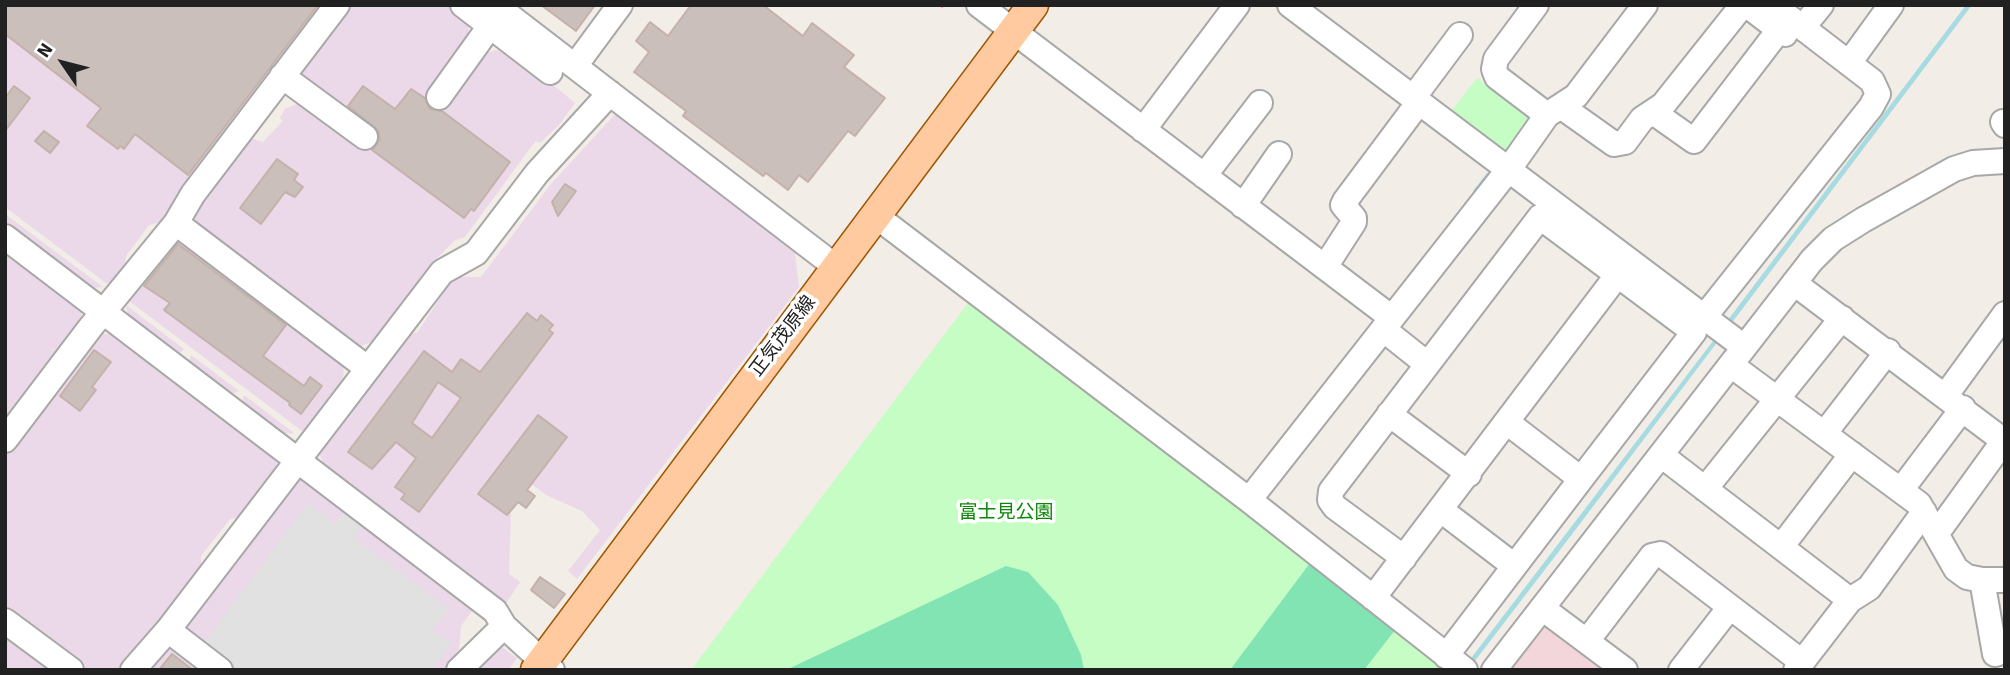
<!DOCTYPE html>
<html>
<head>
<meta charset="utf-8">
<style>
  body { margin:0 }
  #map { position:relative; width:2010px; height:675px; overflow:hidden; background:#f2ede7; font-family:"Source Sans 3",sans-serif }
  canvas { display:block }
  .frame { position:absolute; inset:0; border:7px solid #212121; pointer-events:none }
  .north { position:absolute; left:28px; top:28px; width:70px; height:70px; -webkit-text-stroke:5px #fff; paint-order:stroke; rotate:305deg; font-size:19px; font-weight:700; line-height:28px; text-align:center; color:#212121 }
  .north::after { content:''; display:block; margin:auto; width:24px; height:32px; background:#212121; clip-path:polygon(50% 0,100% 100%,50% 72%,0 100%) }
</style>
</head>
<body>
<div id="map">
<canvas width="2010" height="675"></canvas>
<div class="frame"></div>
<div class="north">N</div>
</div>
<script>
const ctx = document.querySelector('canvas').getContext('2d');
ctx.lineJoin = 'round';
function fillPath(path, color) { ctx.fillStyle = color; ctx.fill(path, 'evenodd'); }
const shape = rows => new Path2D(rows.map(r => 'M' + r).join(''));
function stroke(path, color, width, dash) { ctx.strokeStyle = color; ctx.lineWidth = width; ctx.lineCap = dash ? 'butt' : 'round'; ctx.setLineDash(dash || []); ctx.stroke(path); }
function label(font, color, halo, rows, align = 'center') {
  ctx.font = font + ' "Source Sans 3","Noto Sans JP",sans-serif'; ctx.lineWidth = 7; ctx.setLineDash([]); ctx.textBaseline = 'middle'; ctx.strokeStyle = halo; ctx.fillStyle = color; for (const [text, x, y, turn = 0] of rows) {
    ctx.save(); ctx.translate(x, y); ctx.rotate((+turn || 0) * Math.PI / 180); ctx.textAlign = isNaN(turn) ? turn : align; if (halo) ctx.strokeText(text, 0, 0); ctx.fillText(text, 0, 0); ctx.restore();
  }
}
const commercial = shape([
  [1548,619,1615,670,1509,670]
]);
const industrial = shape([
  [5,5,329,5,163,221,149,225,126,256,125,268,114,283,106,283,5,207],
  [350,5,451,5,469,19,467,49,476,56,497,50,513,52,575,103,559,125,540,143,536,141,531,147,465,237,454,241,436,259,371,342,358,347,194,223,192,218,206,189,211,192,245,144,253,139,263,142,283,121,280,118,285,109,301,102,291,76,314,47,319,50],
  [618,111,794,246,799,287,577,579,568,571,600,530,582,511,548,496,531,484,527,490,535,496,526,508,518,502,511,510,509,574,520,582,505,605,326,469,316,447,409,334,417,333,454,277,481,277,551,184],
  [5,214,103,287,90,288,5,224],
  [177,237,344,364,343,381,307,430,302,431,129,301],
  [5,248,80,305,83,322,5,425],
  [126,305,184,349,181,352,176,354,129,318],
  [117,333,269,449,279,468,244,516,230,519,201,556,201,571,125,670,86,670,5,610,5,452,94,335],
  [191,355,239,391,229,395,188,363],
  [244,395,294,433,281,434,241,404],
  [302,475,472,604,473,610,461,626,459,649,443,670,236,670,181,628],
  [5,632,55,670,5,670],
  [495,642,517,658,508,670,471,670],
  [171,643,206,670,150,670]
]);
const park = shape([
  [1477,78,1527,116,1528,128,1504,160,1447,117],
  [975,294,1463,670,691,670]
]);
const pitch = shape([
  [1316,555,1402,621,1364,670,1230,670],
  [1006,566,1028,572,1058,605,1081,655,1084,670,786,670]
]);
const parking = shape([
  [308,503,335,524,347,509,364,522,354,538,449,609,432,630,452,644,432,670,236,670,203,644]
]);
const water = shape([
  [1966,5,1972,5,1576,529,1468,670,1462,670,1713,341,1711,335,1665,299,1499,176,1488,176,1475,194,1473,191,1487,173,1502,174,1668,298,1715,337]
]);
const building = shape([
  [5,5,318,5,188,175,135,134,124,149,120,146,118,149,87,126,101,108,5,34,5,5],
  [541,5,595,5,576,31,541,5],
  [691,5,763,5,803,36,812,23,854,55,844,67,885,98,855,136,848,131,808,182,799,175,788,190,766,173,763,176,683,116,686,111,634,72,649,52,636,41,650,22,668,36,691,5],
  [14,86,30,98,5,131,5,98,14,86],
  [363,86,395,109,411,89,425,98,430,109,442,111,510,162,474,211,471,209,464,218,372,150,380,139,378,130,348,106,363,86],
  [44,131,59,142,50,153,35,141,44,131],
  [277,159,298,174,294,180,303,187,295,197,285,192,261,224,240,208,277,159],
  [565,184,576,191,558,216,552,202,565,184],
  [178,244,286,325,263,356,304,386,310,377,322,386,301,414,289,405,290,403,164,310,170,303,144,286,178,244],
  [527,313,537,321,541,315,553,325,549,330,553,333,419,512,401,499,405,494,395,487,416,458,396,442,372,469,348,452,424,351,452,372,461,359,480,372,527,313],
  [438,382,461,398,432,438,412,423,438,382],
  [94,350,111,362,92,387,96,390,80,411,60,396,94,350],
  [538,415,567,437,527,490,535,496,526,508,518,502,507,515,478,494,538,415],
  [540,577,565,594,554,608,531,590,540,577],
  [172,654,193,670,159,670,172,654]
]);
const path = shape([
  [941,5,943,7]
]);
const minor = shape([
  [463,5,550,72],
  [495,5,836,267],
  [979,5,1392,318],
  [1290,5,1744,347],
  [1536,5,1496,59,1494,69,1497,77,1547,115],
  [1803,27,1821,5],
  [1849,63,1891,5],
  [575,66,620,5],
  [282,76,365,137],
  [439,97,490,26],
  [1413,98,1460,35],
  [1562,107,1614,144,1625,142,1642,119,1663,105,1741,7,1748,6,1785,34],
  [1653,112,1694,141,1779,30],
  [2003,122,2005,125],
  [1143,130,1237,5],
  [1204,176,1260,103],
  [1243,206,1279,154],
  [876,216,1249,500,1465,670],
  [176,223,367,368],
  [5,237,495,611,504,626,552,670],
  [1325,267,1354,222,1354,218,1343,205,1345,201,1419,102],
  [1794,283,2000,438,2000,446,1937,533],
  [1705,316,1871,107,1878,94,1872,81,1773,5],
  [1383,329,1427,364],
  [1731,365,1919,504,1956,569,1967,577,1982,580,2005,580],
  [1946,395,2005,314],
  [1389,414,1469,474],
  [1824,434,1888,351],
  [5,440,90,328,176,223,193,194,337,5],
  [1661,455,1850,600],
  [1705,489,1842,318],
  [1901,490,1963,408],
  [1249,500,1509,169,1547,115,1576,96,1645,5],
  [1441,510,1513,565],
  [1781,547,1852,454],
  [1404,558,1335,507,1330,500,1331,491,1540,217,1694,332,1581,479],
  [1982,580,1995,654,2005,651],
  [1373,598,1619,273],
  [1542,608,1625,670],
  [5,621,71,670],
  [168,630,220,670],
  [1587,641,1652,556,1661,554,1802,662],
  [1446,656,1581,479,1508,423],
  [133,670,168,630,442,272,476,253,537,173,610,93],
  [459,670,504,626],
  [1494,670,1812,260,1833,239,1863,220,1954,169,1973,163,2005,161],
  [1681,670,1730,607],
  [1796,670,1850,600,1869,588,1924,512]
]);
const major = shape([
  [536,670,1033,5]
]);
const streetNames = [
  ["正気茂原線",784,337,-53]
];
const parkNames = [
  ["富士見公園",1006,514]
];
fillPath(commercial, '#f3d6d9');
fillPath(industrial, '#ebd9ea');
fillPath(park, '#c6fdc4');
fillPath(pitch, '#82e4b2');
fillPath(parking, '#e1e1e1');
fillPath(water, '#a6dbe1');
fillPath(building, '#cabfba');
stroke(building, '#c5b1a9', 2);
stroke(minor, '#a8a8a8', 28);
stroke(major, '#9e5600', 33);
stroke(path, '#ff6b6e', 2.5, [3.5, 3.5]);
stroke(minor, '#fff', 24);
stroke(major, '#ffca9f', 30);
label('19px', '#212121', '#fff', streetNames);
label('19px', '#0b8806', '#fff', parkNames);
</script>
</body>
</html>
